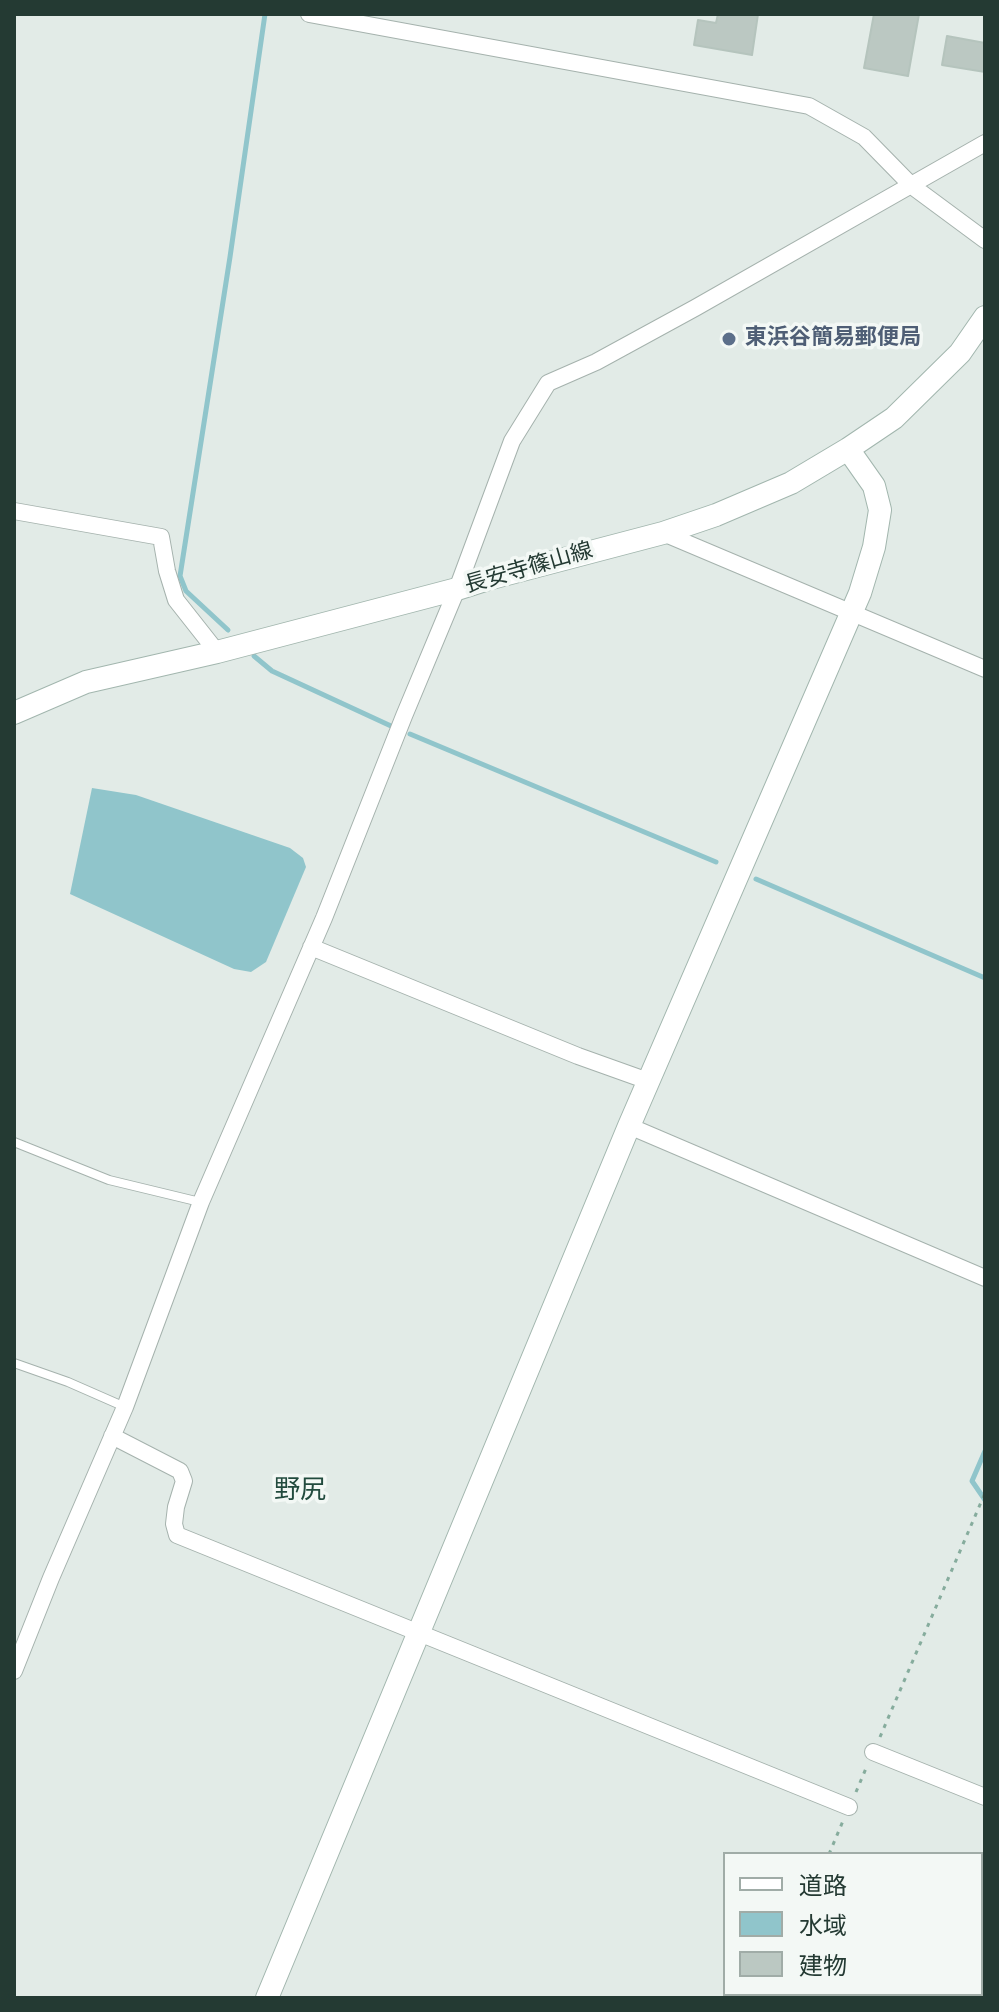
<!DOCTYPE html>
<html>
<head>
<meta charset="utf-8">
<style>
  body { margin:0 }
  #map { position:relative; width:999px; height:2012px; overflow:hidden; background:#e2ebe7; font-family:Jost,"Noto Sans JP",sans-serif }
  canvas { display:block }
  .frame { position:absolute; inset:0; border:16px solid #243a33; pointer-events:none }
  .legend { position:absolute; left:723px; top:1852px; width:260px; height:144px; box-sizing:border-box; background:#f3f8f5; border:2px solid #a0aca7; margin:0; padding:10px 14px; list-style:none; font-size:24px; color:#243a33 }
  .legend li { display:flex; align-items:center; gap:16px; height:40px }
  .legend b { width:40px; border:2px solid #a0aca7 }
</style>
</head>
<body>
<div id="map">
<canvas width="999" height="2012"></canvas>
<div class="frame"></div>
<ul class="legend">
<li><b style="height:10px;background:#fff"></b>道路</li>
<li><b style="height:22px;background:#90c5cb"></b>水域</li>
<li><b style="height:22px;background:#bbc8c2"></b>建物</li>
</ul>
</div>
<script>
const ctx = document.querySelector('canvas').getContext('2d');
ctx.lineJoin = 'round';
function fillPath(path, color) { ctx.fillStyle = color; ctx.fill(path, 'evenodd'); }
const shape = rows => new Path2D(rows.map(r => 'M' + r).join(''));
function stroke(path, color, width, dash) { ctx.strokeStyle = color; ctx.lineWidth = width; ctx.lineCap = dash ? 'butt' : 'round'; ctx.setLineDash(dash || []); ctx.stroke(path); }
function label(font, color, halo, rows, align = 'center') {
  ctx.font = font + ' Jost,"Noto Sans JP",sans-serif'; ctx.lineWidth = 7; ctx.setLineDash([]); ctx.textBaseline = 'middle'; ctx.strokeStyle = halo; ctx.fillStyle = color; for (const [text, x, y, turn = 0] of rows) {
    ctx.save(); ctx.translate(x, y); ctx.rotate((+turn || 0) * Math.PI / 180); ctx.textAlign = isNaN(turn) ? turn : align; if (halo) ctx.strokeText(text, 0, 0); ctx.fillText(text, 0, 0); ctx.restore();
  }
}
const water = shape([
  [92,788,136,795,290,848,303,858,306,867,266,962,251,972,234,969,70,894]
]);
const stream = shape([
  [228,630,186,591,180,576,230,257,265,14],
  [254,656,272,671,391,726],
  [410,734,716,862],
  [756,879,985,978],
  [985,1451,972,1481,985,1500]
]);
const building = shape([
  [718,14,758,14,752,55,694,45,698,20,716,23,718,14],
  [874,14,919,14,908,76,864,68,874,14],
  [947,36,985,43,985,72,942,65,947,36]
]);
const path = shape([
  [880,1737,985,1493],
  [856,1792,867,1766],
  [829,1854,843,1821],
  [769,1998,770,1994]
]);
const lane = shape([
  [14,1142,109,1180,200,1202],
  [14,1363,68,1382,125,1407]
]);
const street = shape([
  [309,14,809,106,864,137,912,186,985,240],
  [14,511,161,537,167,571,176,600,217,652],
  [663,533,985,669],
  [311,947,578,1056,648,1081],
  [629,1126,985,1278],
  [112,1436,180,1471,184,1481,176,1507,174,1524,177,1535,849,1807],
  [14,1671,51,1578,125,1407,201,1202,324,918,404,716,457,589,512,441,548,383,596,362,695,308,985,143],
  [873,1752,985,1797]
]);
const secondary = shape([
  [14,713,86,682,217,652,457,589,488,579,663,533,716,515,791,483,848,449,894,418,960,353,985,317],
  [267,1998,629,1126,860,593,874,547,880,510,874,486,848,449]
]);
const markers = [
  [729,339,8,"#5c6f8a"]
];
const serviceNames = [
  ["東浜谷簡易郵便局",745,339]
];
const streetNames = [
  ["長安寺篠山線",529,569,-16]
];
const quarterNames = [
  ["野尻",300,1492]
];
fillPath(water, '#90c5cb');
stroke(stream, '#90c5cb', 5);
fillPath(building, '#bbc8c2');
stroke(building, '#b5c4bd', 2);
stroke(lane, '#a5b2ad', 10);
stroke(street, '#a5b2ad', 18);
stroke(secondary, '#a2b6ae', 24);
stroke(path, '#86ac9d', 3, [4, 6]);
stroke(lane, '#fff', 8);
stroke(street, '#fff', 16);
stroke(secondary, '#fff', 22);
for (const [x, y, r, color] of markers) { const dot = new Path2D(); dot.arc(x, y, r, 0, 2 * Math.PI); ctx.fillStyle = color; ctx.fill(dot); stroke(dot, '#f3f8f5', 3); }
label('bold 22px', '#4e5e75', '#f3f8f5', serviceNames, 'left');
label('22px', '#243a33', '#f3f8f5', streetNames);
label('26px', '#224b3e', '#f3f8f5', quarterNames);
</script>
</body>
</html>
